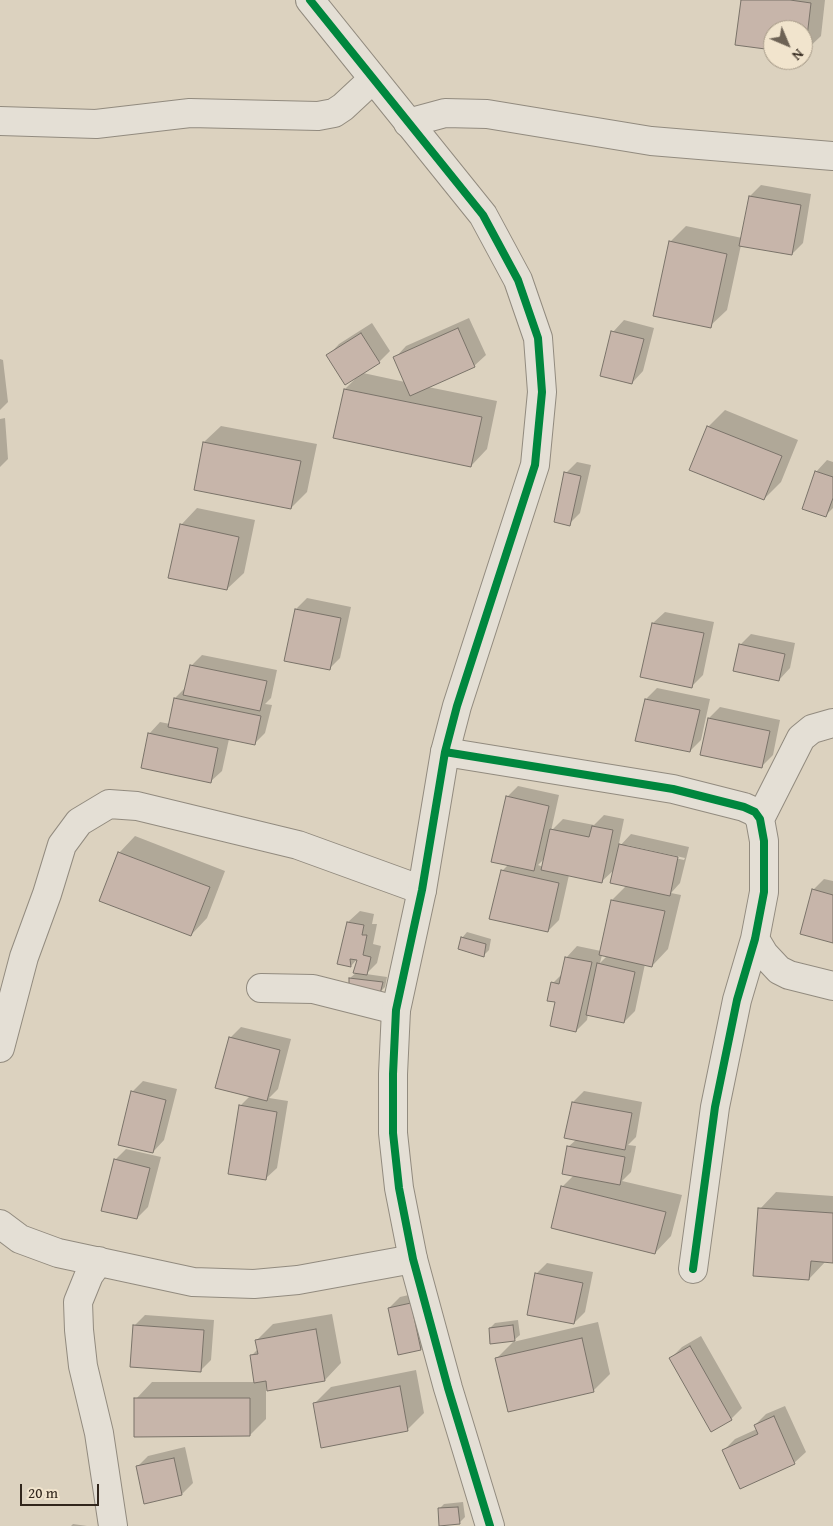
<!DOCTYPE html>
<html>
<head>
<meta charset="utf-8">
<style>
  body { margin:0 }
  #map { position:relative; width:833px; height:1526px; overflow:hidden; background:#dcd2bf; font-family:"Gentium Book Plus",serif }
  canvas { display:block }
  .north { position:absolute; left:763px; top:20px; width:50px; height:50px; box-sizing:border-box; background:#f1e4cd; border:1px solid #a49886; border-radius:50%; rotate:135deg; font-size:14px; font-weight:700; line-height:20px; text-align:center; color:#31261c }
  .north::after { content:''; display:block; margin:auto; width:18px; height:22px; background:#6d6255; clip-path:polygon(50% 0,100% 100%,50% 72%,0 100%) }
  .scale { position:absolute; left:20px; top:1484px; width:79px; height:22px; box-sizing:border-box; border:2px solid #31261c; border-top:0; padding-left:6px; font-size:15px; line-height:18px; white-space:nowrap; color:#31261c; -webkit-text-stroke:4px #f1e4cd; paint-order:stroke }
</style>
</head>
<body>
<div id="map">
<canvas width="833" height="1526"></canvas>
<div class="north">N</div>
<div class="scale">20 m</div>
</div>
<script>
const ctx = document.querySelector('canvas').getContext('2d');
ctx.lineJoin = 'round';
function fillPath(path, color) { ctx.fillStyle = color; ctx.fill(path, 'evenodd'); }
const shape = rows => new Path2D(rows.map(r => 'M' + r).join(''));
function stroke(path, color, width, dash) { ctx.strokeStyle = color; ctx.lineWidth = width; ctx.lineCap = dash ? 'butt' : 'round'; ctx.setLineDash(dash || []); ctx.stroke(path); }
const shadow = shape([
  [742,0,825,0,821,36,804,52,803,30,773,30,773,48],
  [761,185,811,194,803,243,792,254,741,245,727,310,710,326,670,242,686,226,742,238,750,196],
  [469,318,486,355,474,366,428,387,497,401,487,449,471,466,335,437,345,389,355,379,328,356,339,344,372,323,390,351,379,362,363,373,405,382,395,358,406,346],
  [624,320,654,328,643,371,632,383,613,332],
  [0,359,3,360,8,402,0,410],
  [725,410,798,440,781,482,764,499,708,427],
  [5,418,8,459,0,467,0,419],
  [221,426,317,444,307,492,291,508,204,442],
  [827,460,833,462,833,508,825,516,816,472],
  [577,462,591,465,580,513,569,524,566,473],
  [197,508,255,520,244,573,227,589,181,525],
  [307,598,351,607,340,658,329,669,296,609],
  [665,612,714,622,703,675,692,686,653,623],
  [751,634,795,643,790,668,779,680,740,645],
  [202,655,277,670,271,698,265,704,272,705,265,733,254,744,229,739,222,771,210,782,149,734,160,722,170,724,175,698,186,687,191,666],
  [657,688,710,699,701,740,690,751,646,699],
  [720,707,780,720,773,755,762,766,709,718],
  [518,786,559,795,551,831,563,819,594,825,604,815,624,819,618,848,631,834,689,847,680,883,671,893,681,895,668,949,652,966,645,964,635,1011,624,1022,588,1014,587,1020,576,1031,557,1001,553,983,563,973,566,958,577,946,601,951,612,900,627,885,615,869,601,882,569,875,559,920,548,931,502,871,508,865,507,797],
  [626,845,685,858,684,860,626,847],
  [545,858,543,867,538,865],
  [602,955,607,956,600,963],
  [135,836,225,871,207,918,191,935,119,853],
  [824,879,833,881,833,941,813,890],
  [360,911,374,914,372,924,377,924,373,944,381,946,377,963,366,974,387,977,385,987,380,992,350,978,357,972,359,957,351,966,339,963,348,922],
  [467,932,491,939,489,950,484,955,462,938],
  [241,1027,291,1039,278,1089,269,1098,288,1101,277,1168,265,1179,240,1106,250,1096,230,1038],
  [143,1081,177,1089,164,1140,153,1152,132,1092],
  [584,1091,642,1102,636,1137,628,1145,636,1146,631,1172,622,1181,682,1195,671,1236,655,1253,562,1187,574,1175,568,1147,577,1139,573,1102],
  [126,1149,161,1157,148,1207,137,1218,115,1160],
  [776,1192,833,1196,833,1262,826,1261,809,1279,760,1209],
  [547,1263,593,1272,585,1312,574,1323,536,1274],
  [422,1292,432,1338,421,1349,389,1308,400,1297],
  [332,1314,341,1363,325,1380,268,1390,266,1385,266,1419,250,1435,136,1399,152,1382,255,1382,251,1356,258,1349,256,1341,273,1324],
  [145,1315,214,1320,211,1360,200,1371,134,1326],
  [518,1320,520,1335,514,1340,490,1328,495,1323],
  [598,1322,610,1374,593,1391,497,1358,513,1342],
  [701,1336,742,1408,731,1419,671,1358,682,1347],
  [416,1370,424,1413,407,1430,314,1404,331,1387],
  [785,1406,806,1452,794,1463,724,1450,735,1439,757,1429,755,1425,766,1414],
  [185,1447,193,1483,182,1494,137,1467,148,1456],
  [463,1502,465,1517,460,1522,439,1509,444,1504],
  [73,1524,87,1526,71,1526]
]);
const building = shape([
  [741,0,790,0,811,3,805,54,803,30,773,30,773,50,735,45,741,0],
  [749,196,801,205,792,255,739,246,749,196],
  [669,241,727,254,711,328,653,316,669,241],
  [458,328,475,367,410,396,393,357,458,328],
  [611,331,644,339,632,384,600,376,611,331],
  [361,333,380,363,345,385,326,355,361,333],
  [344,389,482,417,471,467,333,438,344,389],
  [707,426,782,456,764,500,689,470,707,426],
  [203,442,301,461,291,509,194,490,203,442],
  [815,471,833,477,833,498,826,517,802,509,815,471],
  [564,472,581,476,570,526,554,522,564,472],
  [180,524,239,537,227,590,168,578,180,524],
  [295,609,341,618,330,670,284,661,295,609],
  [652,623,704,633,692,688,640,677,652,623],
  [739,644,785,654,779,681,733,671,739,644],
  [190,665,267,681,260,711,183,695,190,665],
  [174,698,261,716,255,745,168,727,174,698],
  [645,699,700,710,690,752,635,741,645,699],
  [708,718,770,731,762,768,700,755,708,718],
  [148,733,218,748,211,783,141,768,148,733],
  [506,796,549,806,534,871,491,862,506,796],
  [592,826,613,830,602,883,541,870,550,829,589,837,592,826],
  [619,844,678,857,670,896,610,883,619,844],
  [118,852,210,887,191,936,99,901,118,852],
  [501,870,559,883,548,932,489,919,501,870],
  [812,889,833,895,833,943,800,934,812,889],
  [611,900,665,911,652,967,599,955,611,900],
  [347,922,364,925,362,935,367,935,363,955,371,957,367,975,353,973,357,960,350,959,351,967,337,964,347,922],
  [461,937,486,944,484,957,458,949,461,937],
  [565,957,592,962,576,1032,550,1026,555,1002,547,1001,551,982,559,984,565,957],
  [597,963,635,972,624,1023,586,1015,597,963],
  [349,978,383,982,380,994,349,990,349,978],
  [229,1037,280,1050,267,1101,215,1088,229,1037],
  [131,1091,166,1100,153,1153,118,1145,131,1091],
  [572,1102,632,1113,625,1150,564,1138,572,1102],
  [239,1105,277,1112,266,1180,228,1174,239,1105],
  [567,1146,625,1157,620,1185,562,1174,567,1146],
  [114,1159,150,1168,137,1219,101,1211,114,1159],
  [561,1186,666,1212,655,1254,551,1228,561,1186],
  [758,1208,833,1213,833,1263,811,1261,809,1280,753,1276,758,1208],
  [535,1273,583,1283,574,1324,527,1315,535,1273],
  [411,1303,421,1350,398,1355,388,1308,411,1303],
  [133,1325,204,1330,201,1372,130,1367,133,1325],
  [513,1325,515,1341,490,1344,489,1328,513,1325],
  [316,1329,325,1381,267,1391,266,1381,254,1383,250,1355,258,1354,255,1340,316,1329],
  [582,1338,594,1392,508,1412,495,1358,582,1338],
  [690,1346,732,1420,711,1432,669,1358,690,1346],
  [400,1386,408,1431,321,1448,313,1403,400,1386],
  [134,1398,250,1398,250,1436,134,1437,134,1398],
  [774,1416,795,1464,740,1489,722,1450,758,1434,754,1425,774,1416],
  [174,1458,182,1495,144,1504,136,1466,174,1458],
  [458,1507,460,1524,439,1526,438,1508,458,1507]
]);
const minor = shape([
  [0,121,96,124,190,113,318,116,334,113,343,107,372,80],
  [408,123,445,113,487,114,651,141,833,156],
  [445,752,673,789,744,807,755,812,760,819,764,841,764,892,755,939,737,1000,715,1107,693,1269],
  [760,819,801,738,812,729,833,723],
  [755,939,764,954,779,970,789,975,833,986],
  [261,988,313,989,396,1010],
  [0,1048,24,957,47,894,62,845,79,822,109,804,137,806,298,845,422,890],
  [0,1224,20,1239,58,1253,193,1282,254,1284,298,1280,413,1259],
  [99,1261,89,1275,78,1302,79,1330,83,1366,99,1433,113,1526]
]);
const tertiary = shape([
  [310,0,483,215,518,280,538,338,542,392,535,465,457,706,445,752,422,890,396,1010,393,1074,393,1133,399,1188,413,1259,448,1388,490,1526]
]);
const cycleway = shape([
  [310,0,483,215,518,280,538,338,542,392,535,465,457,706,445,752,422,890,396,1010,393,1074,393,1133,399,1188,413,1259,448,1388,490,1526],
  [445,752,673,789,744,807,755,812,760,819,764,841,764,892,755,939,737,1000,715,1107,693,1269]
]);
fillPath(shadow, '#0003');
fillPath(building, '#c7b5aa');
stroke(building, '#7a7369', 1);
stroke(minor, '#928b7f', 30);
stroke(tertiary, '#928b7f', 30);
stroke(minor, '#e4dfd5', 28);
stroke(tertiary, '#e4dfd5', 28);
stroke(cycleway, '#00873e', 8);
</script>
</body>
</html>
